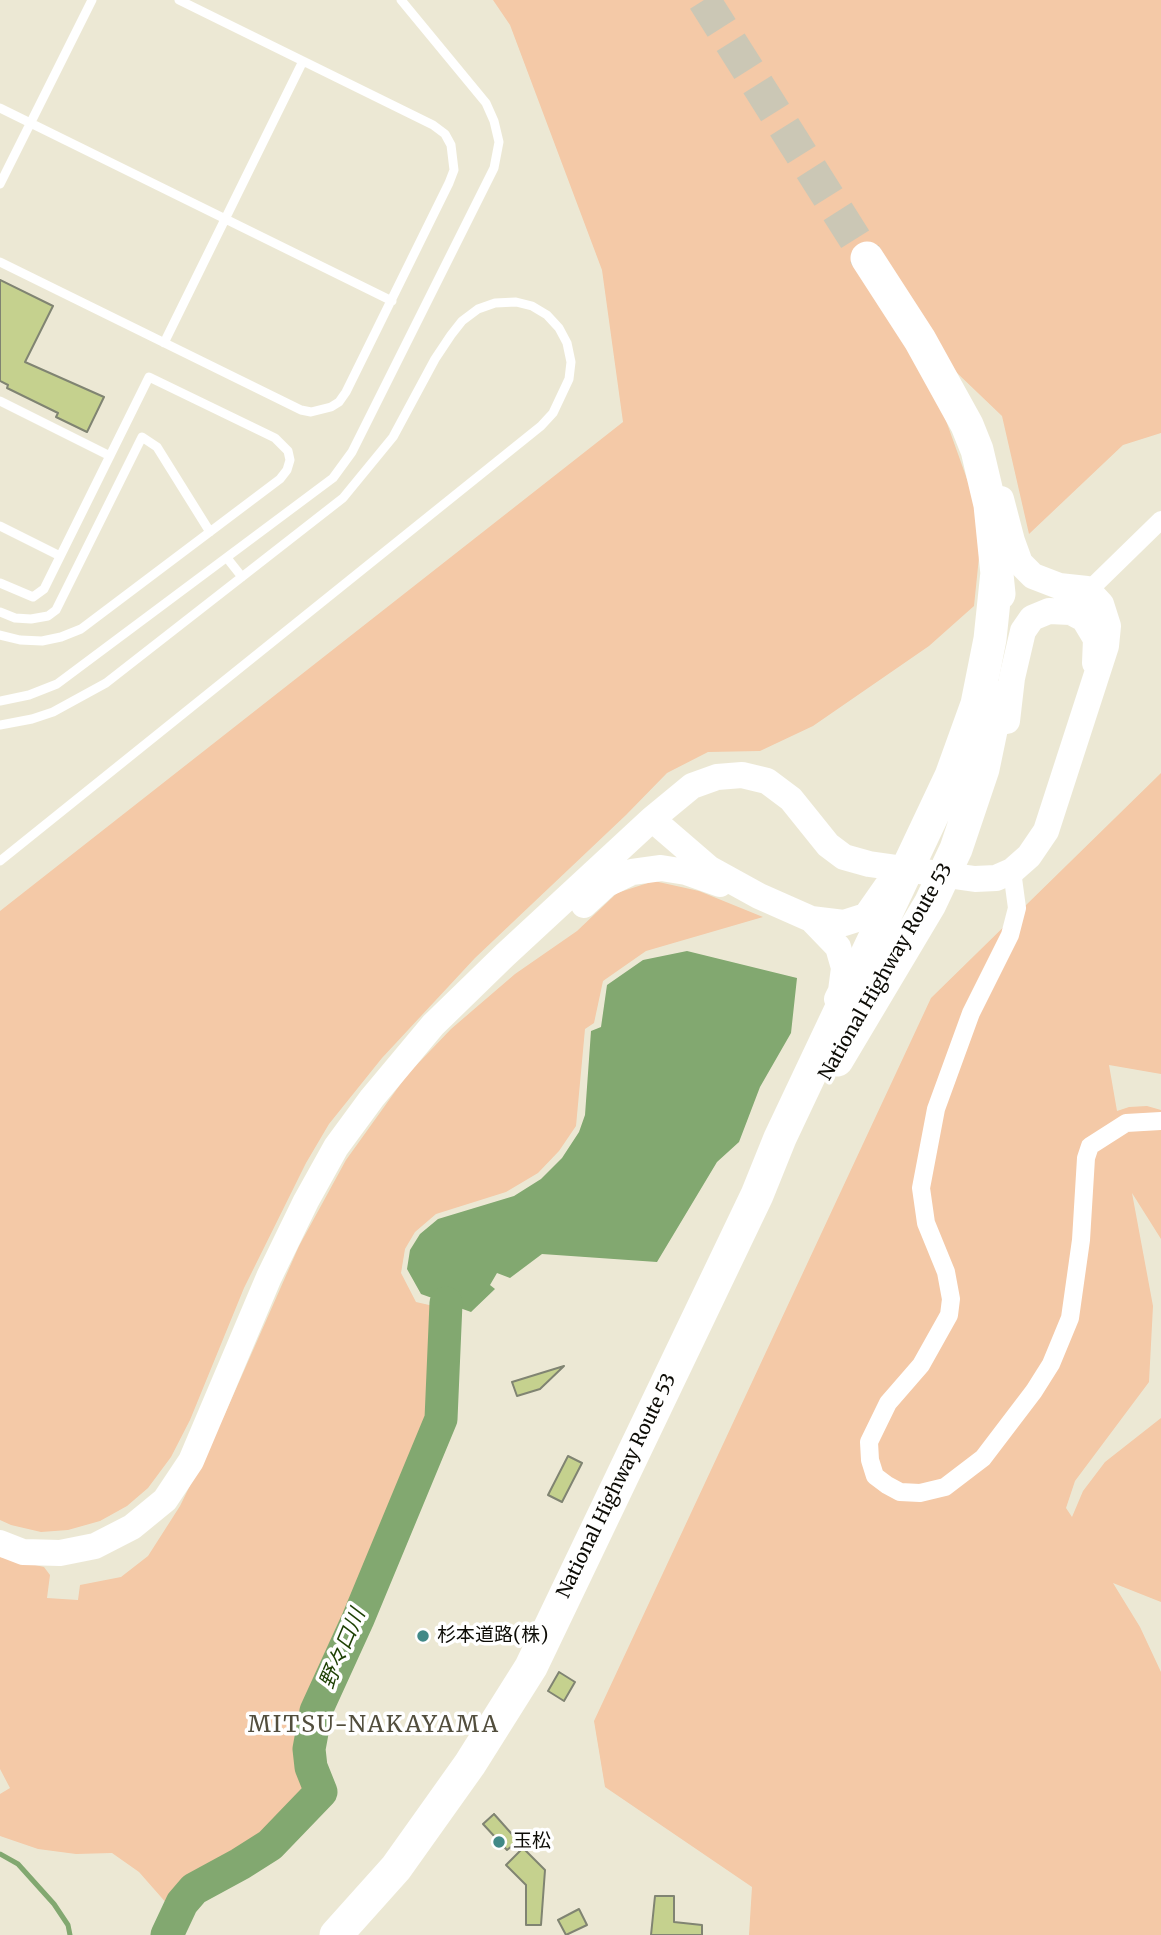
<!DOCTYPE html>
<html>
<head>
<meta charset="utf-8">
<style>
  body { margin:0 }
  canvas { display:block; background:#ece8d4 }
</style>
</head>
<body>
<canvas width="1161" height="1935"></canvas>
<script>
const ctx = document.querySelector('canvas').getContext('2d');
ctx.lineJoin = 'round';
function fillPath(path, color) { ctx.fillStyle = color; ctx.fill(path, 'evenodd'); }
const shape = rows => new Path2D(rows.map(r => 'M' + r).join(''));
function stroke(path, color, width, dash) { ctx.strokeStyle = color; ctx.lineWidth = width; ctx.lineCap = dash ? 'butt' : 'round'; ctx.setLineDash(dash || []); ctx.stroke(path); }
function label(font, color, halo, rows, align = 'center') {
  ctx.font = font + ' Merriweather,"Noto Sans JP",serif'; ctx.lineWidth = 7; ctx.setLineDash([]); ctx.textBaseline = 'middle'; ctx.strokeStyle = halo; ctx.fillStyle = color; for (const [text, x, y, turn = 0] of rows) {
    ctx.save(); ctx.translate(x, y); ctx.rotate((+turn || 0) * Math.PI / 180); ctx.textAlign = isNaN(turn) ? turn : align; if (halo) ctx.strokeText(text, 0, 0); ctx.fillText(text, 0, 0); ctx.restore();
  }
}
const green = shape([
  [493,0,1161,0,1161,433,1123,445,1029,534,1002,416,955,371,934,387,977,507,979,557,974,606,929,646,813,726,760,751,708,752,667,773,626,815,475,958,382,1058,329,1124,306,1163,244,1288,190,1420,171,1457,148,1488,127,1506,100,1521,68,1530,41,1532,11,1525,0,1520,0,911,623,422,602,270,510,25],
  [1161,773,1161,1074,1109,1065,1117,1111,1129,1107,1147,1106,1161,1110,1161,1239,1132,1193,1153,1306,1149,1382,1075,1481,1066,1508,1072,1517,1083,1491,1105,1462,1161,1418,1161,1602,1113,1583,1140,1627,1161,1672,1161,1935,749,1935,752,1887,605,1787,594,1721,931,998],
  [654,881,699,891,763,917,646,951,603,981,594,1023,585,1029,576,1126,559,1151,538,1173,506,1192,436,1214,415,1232,405,1249,401,1273,416,1302,438,1307,432,1420,304,1721,300,1762,311,1793,264,1839,237,1857,193,1878,168,1905,139,1872,112,1853,76,1854,38,1849,0,1836,0,1794,10,1788,0,1769,0,1557,44,1567,50,1575,47,1598,78,1600,80,1585,121,1577,148,1556,180,1506,224,1416,299,1246,346,1160,407,1075,451,1029,515,974,577,931,617,893]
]);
const water = shape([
  [687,951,797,978,791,1033,760,1087,739,1142,717,1162,657,1262,542,1254,510,1278,497,1273,490,1285,495,1289,471,1312,421,1294,407,1269,410,1250,420,1234,438,1219,514,1196,541,1179,562,1158,579,1132,585,1115,591,1031,601,1027,607,985,643,960]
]);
const stream = shape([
  [0,1854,18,1864,54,1904,68,1925,70,1935]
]);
const river = shape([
  [167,1935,182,1903,194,1889,240,1864,270,1845,321,1792,311,1767,309,1749,316,1711,358,1619,441,1419,446,1303]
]);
const building = shape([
  [0,280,53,306,25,362,104,397,87,432,56,417,58,413,7,388,8,385,0,381,0,280],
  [564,1366,540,1389,517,1396,512,1382,564,1366],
  [568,1456,582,1463,562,1502,548,1495,568,1456],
  [559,1672,575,1682,564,1701,548,1691,559,1672],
  [494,1814,518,1841,507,1850,483,1824,494,1814],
  [523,1848,545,1870,541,1925,526,1925,526,1885,506,1865,523,1848],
  [655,1896,674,1896,674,1922,702,1925,702,1935,651,1935,655,1896],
  [579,1909,587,1925,566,1935,558,1920,579,1909]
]);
const highwayTunnel = shape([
  [704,0,867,258]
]);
const lane = shape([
  [0,108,392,301],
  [0,184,92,0],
  [0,262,301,410,311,412,331,407,339,402,346,392,449,183,454,170,451,145,445,134,433,125,179,0],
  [164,343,303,61],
  [0,401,110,456],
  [0,526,60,556],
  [227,558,242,577],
  [0,583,33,597,44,589,149,377,275,438,288,451,290,460,287,470,280,479,81,629,61,637,42,641,20,640,0,635],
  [0,612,15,618,31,619,48,616,56,610,142,437,157,447,210,532],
  [0,701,29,695,57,684,333,478,352,452,494,168,499,142,494,121,486,103,401,0],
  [0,725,32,719,53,712,106,683,343,498,393,437,435,359,451,335,462,321,478,309,495,303,516,302,532,306,547,315,559,328,567,343,571,362,569,379,553,413,541,426,0,861]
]);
const street = shape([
  [1081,598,1161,520],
  [1012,871,1017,908,1010,935,971,1013,936,1109,921,1188,926,1223,946,1272,951,1299,949,1315,921,1365,888,1403,869,1442,870,1460,875,1476,887,1485,900,1492,920,1493,945,1487,983,1458,1034,1391,1051,1364,1070,1318,1081,1240,1086,1158,1090,1146,1126,1123,1161,1121]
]);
const secondary = shape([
  [1007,721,1012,678,1023,631,1032,618,1049,611,1071,612,1084,619,1096,639,1095,663],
  [652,819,710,869,759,896,811,919,844,923,866,916,887,886],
  [584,905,607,884,632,872,661,868,686,872,720,884],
  [811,919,838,947,844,968,841,991,837,999],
  [0,1543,23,1552,60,1553,95,1546,132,1527,165,1500,191,1461,269,1277,306,1201,336,1147,372,1098,433,1025,505,955,652,819,692,786,717,777,742,775,767,781,791,799,828,845,844,857,869,864,975,879,996,878,1012,871,1029,856,1046,831,1106,646,1108,626,1101,604,1087,589,1059,586,1033,576,1020,563,1012,541,1001,499]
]);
const highway = shape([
  [867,258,920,340,967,425,977,450,990,505,999,594],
  [837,1060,930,904,956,849,983,769,998,697],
  [336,1935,396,1868,470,1764,531,1667,757,1195,780,1138,951,776,977,704,990,639,997,572]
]);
const markers = [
  [423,1636,7,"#418987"],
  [499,1842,7,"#418987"]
];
const streetNames = [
  ["National Highway Route 53",886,972,-60],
  ["National Highway Route 53",617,1486,-64]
];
const poiNames = [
  ["杉本道路(株)",437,1636],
  ["玉松",513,1842]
];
const waterNames = [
  ["野々口川",343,1649,-67]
];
const quarterNames = [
  ["MITSU-NAKAYAMA",374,1725]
];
fillPath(green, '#f4c9a7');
fillPath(water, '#82a870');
stroke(stream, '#82a870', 5);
stroke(river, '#82a870', 33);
fillPath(building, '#c5d18e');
stroke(building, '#808472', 2);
stroke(highwayTunnel, '#cbc7b5', 33, [33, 17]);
stroke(lane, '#fff', 9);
stroke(street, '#fff', 18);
stroke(secondary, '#fff', 26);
stroke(highway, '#fff', 33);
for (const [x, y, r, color] of markers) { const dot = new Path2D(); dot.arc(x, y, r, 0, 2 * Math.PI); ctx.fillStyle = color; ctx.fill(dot); stroke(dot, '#fff', 2.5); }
label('19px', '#0d0c06', '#fff', streetNames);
label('19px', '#0d0c06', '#fff', poiNames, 'left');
label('italic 21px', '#1c3f02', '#fff', waterNames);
ctx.letterSpacing = '2px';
label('23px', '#524e3d', '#fff', quarterNames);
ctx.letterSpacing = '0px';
</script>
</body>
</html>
